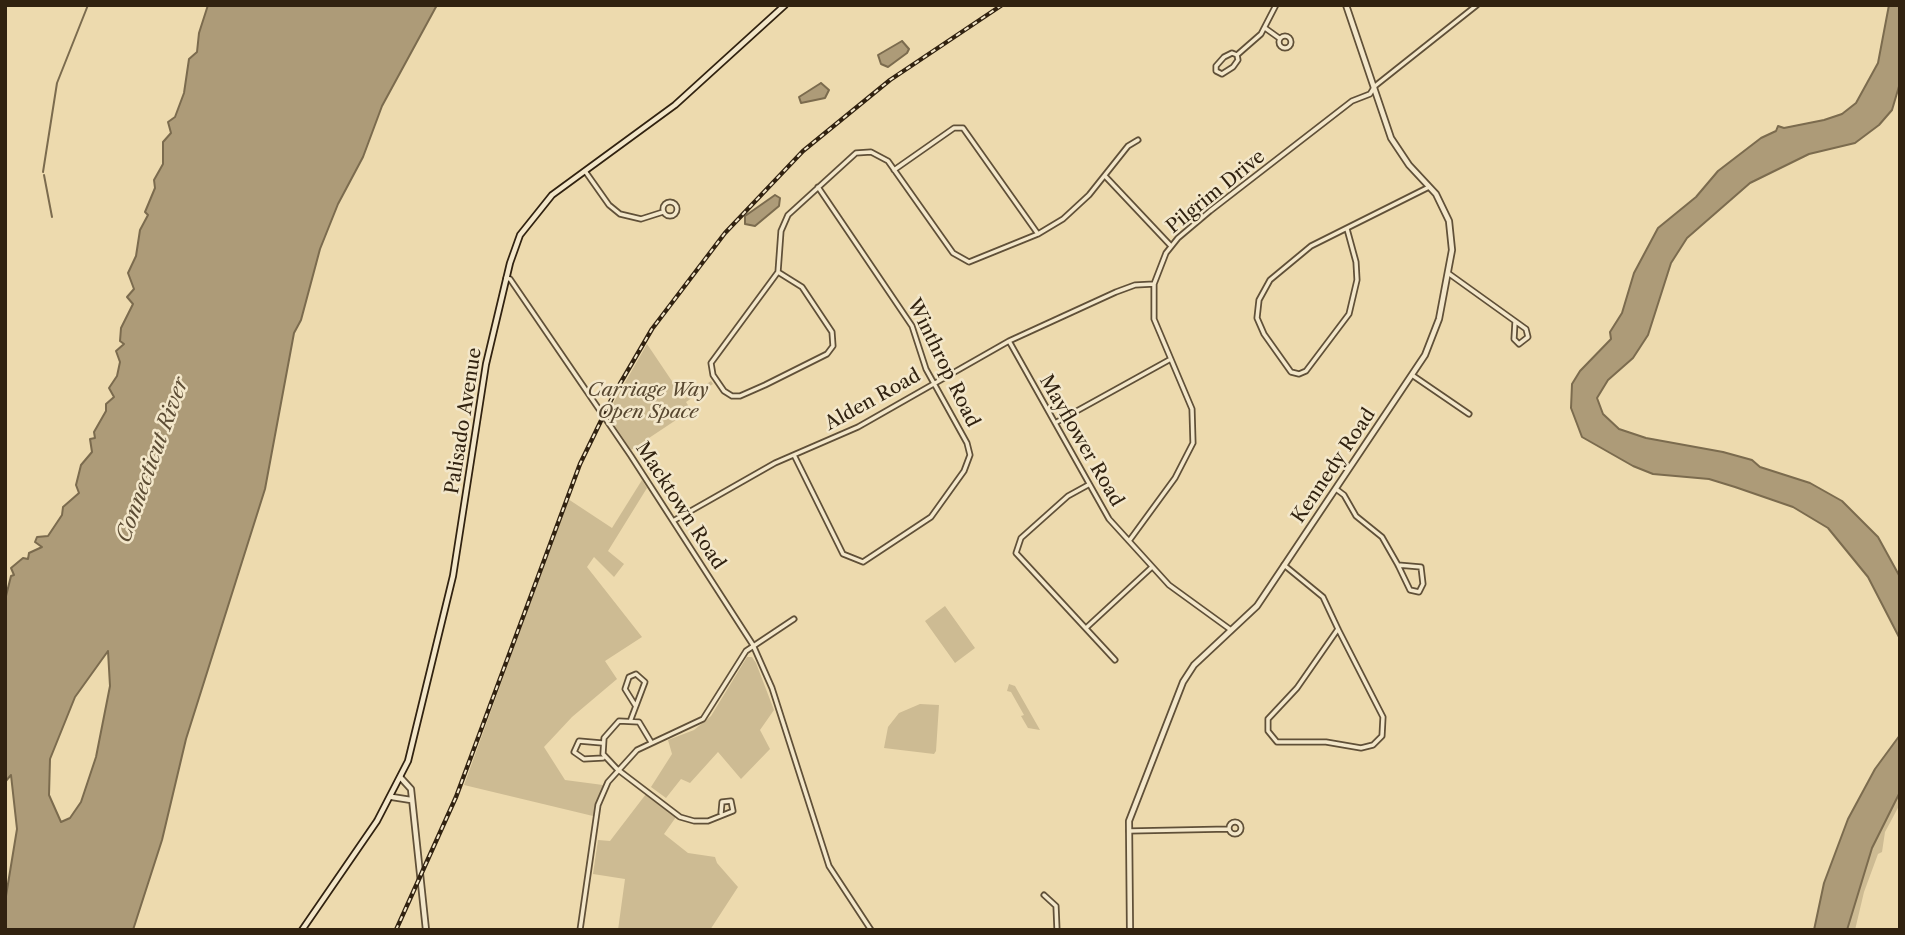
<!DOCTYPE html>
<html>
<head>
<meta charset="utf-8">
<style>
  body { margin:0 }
  #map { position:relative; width:1905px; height:935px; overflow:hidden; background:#eddaae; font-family:"Libre Caslon Text",serif }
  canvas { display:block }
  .frame { position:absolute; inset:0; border:7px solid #312210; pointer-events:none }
</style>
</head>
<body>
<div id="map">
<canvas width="1905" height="935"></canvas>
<div class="frame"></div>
</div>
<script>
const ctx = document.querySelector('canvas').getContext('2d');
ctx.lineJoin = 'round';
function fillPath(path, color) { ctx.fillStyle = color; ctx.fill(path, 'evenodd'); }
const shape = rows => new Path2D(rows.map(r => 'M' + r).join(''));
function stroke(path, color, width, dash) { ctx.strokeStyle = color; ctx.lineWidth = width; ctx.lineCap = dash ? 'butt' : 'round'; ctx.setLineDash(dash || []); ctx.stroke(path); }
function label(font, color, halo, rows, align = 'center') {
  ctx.font = font + ' "Libre Caslon Text",serif'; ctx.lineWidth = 5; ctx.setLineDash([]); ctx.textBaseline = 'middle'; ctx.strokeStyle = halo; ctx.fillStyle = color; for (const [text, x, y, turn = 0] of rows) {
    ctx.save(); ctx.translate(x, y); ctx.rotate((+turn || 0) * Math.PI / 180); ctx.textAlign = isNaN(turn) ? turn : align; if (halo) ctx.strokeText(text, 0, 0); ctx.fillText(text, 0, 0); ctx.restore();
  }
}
const green = shape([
  [647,344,684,399,711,381,713,384,686,402,691,410,631,450,607,414],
  [642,480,647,488,608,551,624,564,614,577,594,557,587,567,642,637,605,661,617,679,572,717,544,747,565,780,603,785,593,816,464,785,568,499,612,528],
  [945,606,975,648,955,663,925,621],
  [747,657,752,657,756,663,774,710,760,730,770,749,741,779,718,752,690,783,681,779,666,798,651,787,672,754,668,740,694,730,711,716],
  [1009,684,1015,686,1040,730,1028,728,1021,716,1024,715,1011,692,1007,691],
  [920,704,939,705,936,751,934,754,884,748,888,727,899,713],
  [1900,792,1900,804,1885,832,1882,852,1878,854,1864,892,1855,930,1847,930,1872,848],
  [646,794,676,817,664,834,688,853,715,857,717,863,738,887,710,930,618,930,625,879,593,874,598,840,610,841]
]);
const water = shape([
  [208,5,437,5,382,106,363,157,338,204,320,249,301,320,294,333,265,489,186,739,162,840,133,930,5,930,5,902,17,829,11,775,5,782,5,600,11,576,14,575,11,568,23,558,28,559,29,553,42,547,35,542,37,537,48,536,62,515,63,507,79,493,76,485,81,465,92,452,90,439,95,438,94,432,106,411,106,404,114,397,109,388,117,376,120,362,116,351,124,344,120,341,121,328,133,304,127,297,134,289,128,273,136,256,140,230,148,215,145,212,155,188,154,180,163,164,163,142,171,133,168,122,175,117,184,93,189,59,197,52,199,33,208,5],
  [108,651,110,686,96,757,81,802,70,818,61,822,49,795,50,759,75,697,108,651],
  [1889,5,1900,5,1900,83,1892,110,1879,125,1855,143,1809,154,1750,183,1687,238,1671,263,1648,335,1633,358,1608,380,1597,398,1603,414,1619,429,1646,438,1723,452,1752,460,1760,467,1810,483,1842,501,1878,537,1900,577,1900,639,1868,577,1828,528,1793,507,1735,487,1709,479,1653,474,1633,466,1582,437,1571,408,1572,384,1580,371,1611,339,1610,332,1622,313,1634,273,1658,228,1696,197,1718,171,1761,138,1776,131,1778,126,1784,128,1824,120,1842,114,1856,103,1878,63,1889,5],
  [902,41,909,49,907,53,888,67,881,64,878,55,902,41],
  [821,83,829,90,825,98,801,103,799,97,821,83],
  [775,195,780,198,779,206,755,226,745,224,745,216,775,195],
  [1900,735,1900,792,1872,848,1847,930,1814,930,1824,883,1848,819,1875,769,1900,735]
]);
const stream = shape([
  [43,172,57,83,88,5],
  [44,175,52,217]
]);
const minor = shape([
  [1265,28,1279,38],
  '1279 42a6 6 0 1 1 12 0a6 6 0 1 1-12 0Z',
  [1237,55,1238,60,1233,67,1222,74,1216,71,1216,66,1224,57,1232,53,1237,55,1261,34,1276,5],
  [894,170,954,128,963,128,1038,234],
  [585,171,609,205,620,214,641,219,663,212],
  [1105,176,1171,246],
  '663 209a7 7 0 1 1 14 0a7 7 0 1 1-14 0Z',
  [1347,229,1356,262,1357,280,1349,314,1306,371,1299,374,1291,372,1264,334,1257,318,1259,300,1270,280,1311,246,1429,187],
  [778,272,781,231,788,215,856,153,871,152,888,161,953,253,969,262,1038,234,1063,219,1089,195,1128,146,1138,140],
  [778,272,802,287,832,332,833,346,827,354,765,385,740,396,732,396,724,391,713,375,711,363,778,272],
  [1448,273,1526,329,1528,337,1519,344,1514,339,1515,322],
  [506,278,510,279,631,456,753,645,772,688,829,866,871,930],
  [1009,341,1109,519,1169,585,1231,630],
  [1412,375,1469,414],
  [1055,423,1169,360],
  [794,455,843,554,863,562,931,517,964,471,970,455,967,443,926,369,912,326,818,187],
  [1088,485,1068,496,1021,538,1016,553,1115,660],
  [1336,489,1344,495,1356,516,1382,537,1398,565],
  [673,521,775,463,858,427,1009,341,1116,292,1135,285,1154,284],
  [1129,541,1175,478,1193,443,1192,409,1154,319,1154,284,1166,253,1178,238,1210,211,1352,101,1370,94,1375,86,1477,5],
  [1284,565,1323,597,1338,629],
  [1398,565,1421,567,1423,584,1419,592,1410,590,1398,565],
  [1086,628,1152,567],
  [1338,629,1383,717,1382,736,1373,745,1361,748,1326,742,1277,742,1268,731,1268,719,1297,688,1338,629],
  [631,719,645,682,636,674,629,677,625,689,635,705],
  [651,742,639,722,619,721,604,738,603,754,617,769,680,817,694,821,708,821,733,811,731,801,722,802,721,813],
  [602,743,579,741,574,752,584,759,603,758],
  '1229 828a6 6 0 1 1 12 0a6 6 0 1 1-12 0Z',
  [1129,831,1229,829],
  [1044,895,1056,906,1057,930],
  [580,930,598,805,608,782,637,750,703,719,746,651,794,619]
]);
const tertiary = shape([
  [401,778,411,789,426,930],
  [392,797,411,800],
  [1130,930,1129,821,1183,682,1194,665,1257,606,1425,355,1439,319,1452,250,1449,221,1436,194,1409,165,1391,138,1346,5]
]);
const secondary = shape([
  [302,930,377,821,408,761,453,576,486,364,510,263,520,235,552,195,675,105,785,5]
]);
const rail = shape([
  [396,930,456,797,580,464,614,394,652,329,725,233,803,151,890,80,1002,5]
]);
const streetNames = [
  ["Pilgrim Drive",1216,192,-39],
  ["Winthrop Road",943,363,64],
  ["Alden Road",873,400,-29],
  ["Palisado Avenue",464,421,-81],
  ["Mayflower Road",1081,441,60],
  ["Kennedy Road",1334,466,-56],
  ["Macktown Road",680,506,57]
];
const parkNames = [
  ["Carriage Way",648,391],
  ["Open Space",648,413]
];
const waterNames = [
  ["Connecticut River",153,460,-70]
];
fillPath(green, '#cdbb93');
fillPath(water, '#ad9b78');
stroke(water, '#7b6b4e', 2);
stroke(stream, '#7b6b4e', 2);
stroke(minor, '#605038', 7);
stroke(tertiary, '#605038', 8);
stroke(secondary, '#312210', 8);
stroke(minor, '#f3e7ca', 3.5);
stroke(tertiary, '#f3e7ca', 4.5);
stroke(secondary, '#f3e7ca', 4.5);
stroke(rail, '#312210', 4.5);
stroke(rail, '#f3e7ca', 2, [5]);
label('19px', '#312210', '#f3e7ca', streetNames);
label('italic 19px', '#584831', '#f3e7ca', parkNames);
label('italic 21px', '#5c4c34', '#f3e7ca', waterNames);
</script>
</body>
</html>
